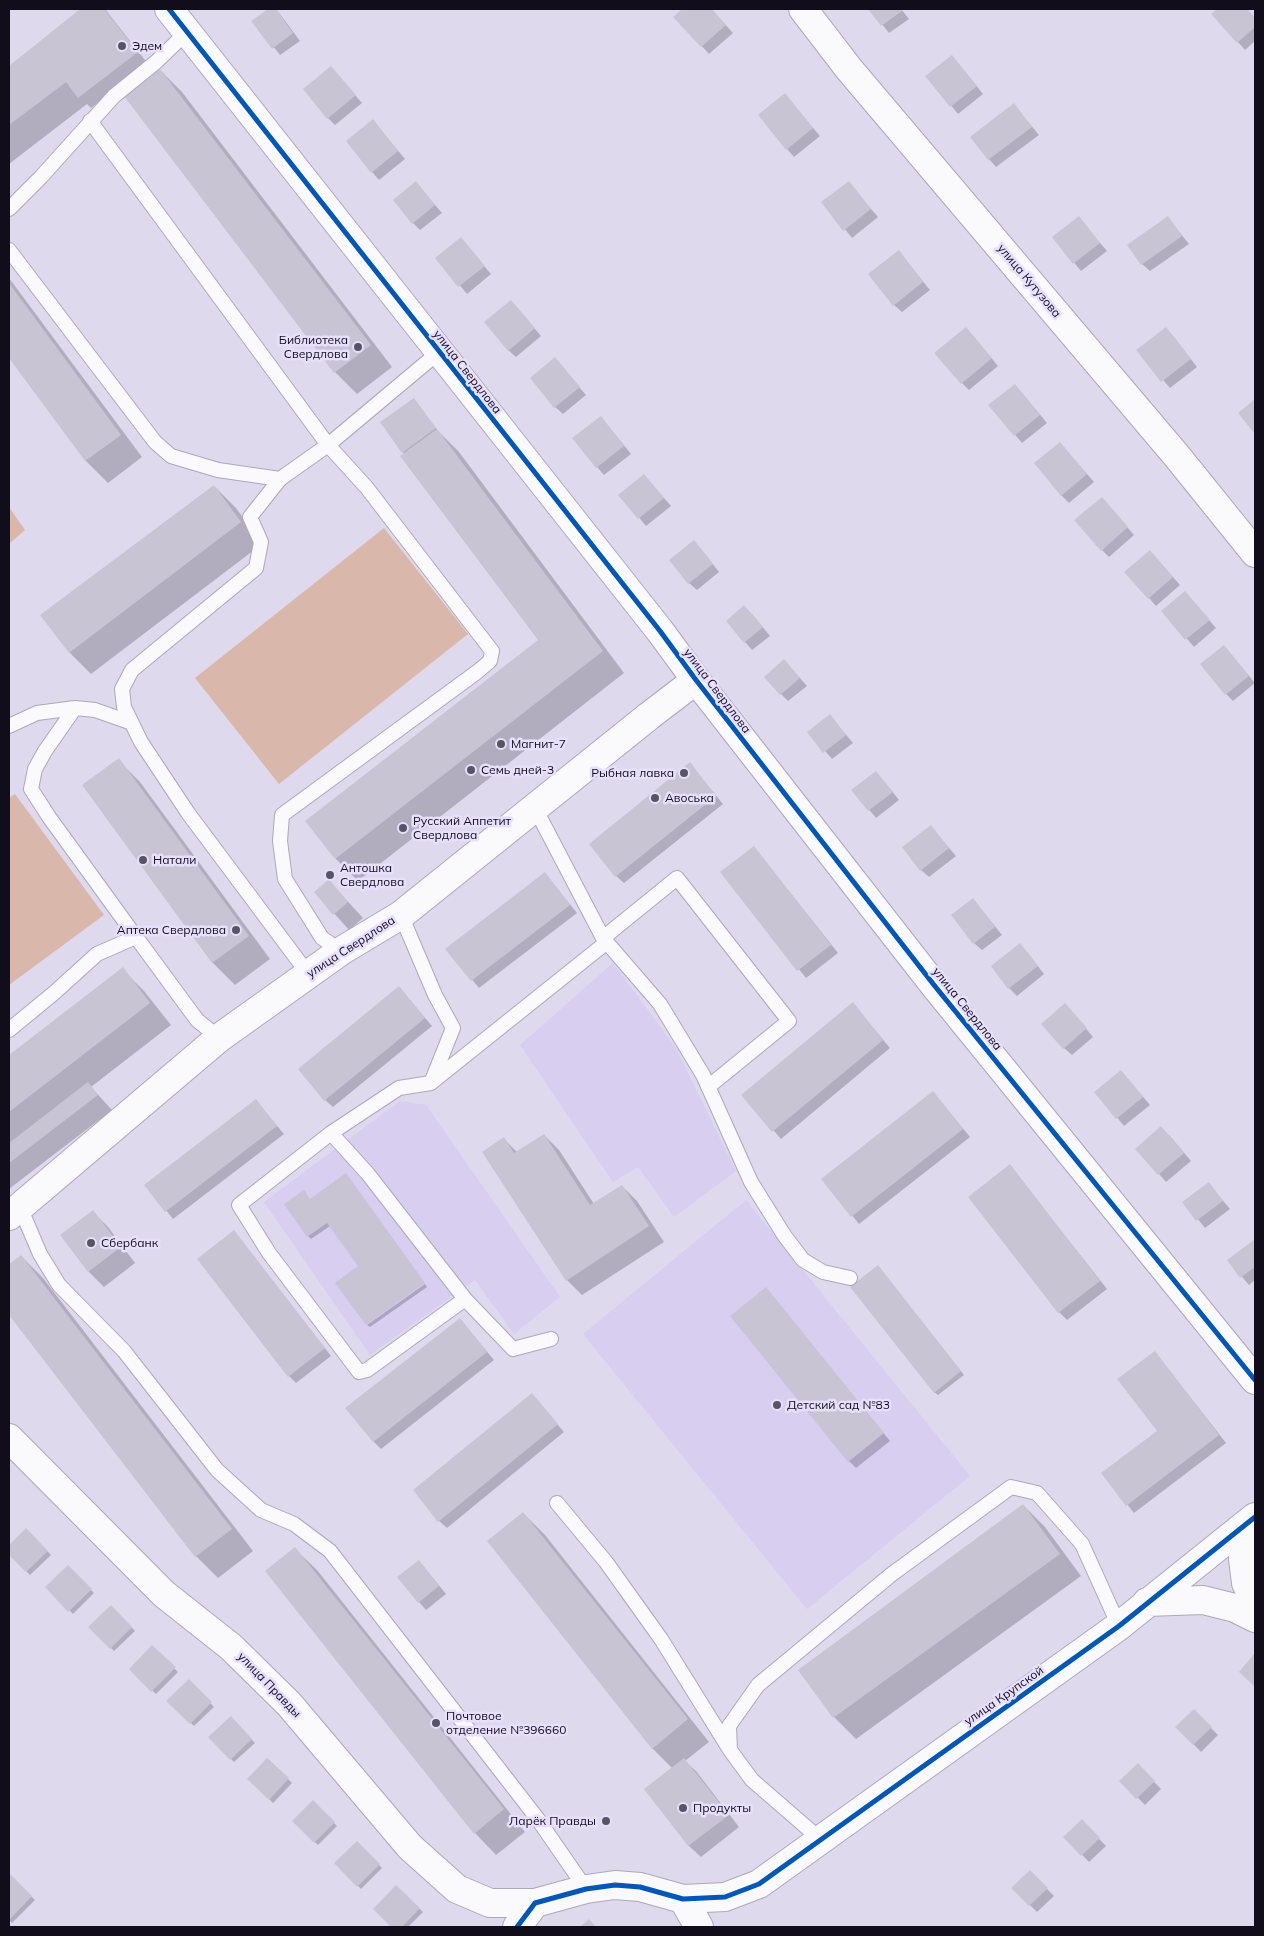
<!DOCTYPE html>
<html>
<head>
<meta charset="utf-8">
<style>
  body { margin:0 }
  #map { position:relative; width:1264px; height:1936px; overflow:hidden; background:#dfd9ee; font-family:Mulish,sans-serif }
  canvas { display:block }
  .frame { position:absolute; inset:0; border:10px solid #110d1a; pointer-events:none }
</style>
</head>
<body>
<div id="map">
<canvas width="1264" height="1936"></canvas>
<div class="frame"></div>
</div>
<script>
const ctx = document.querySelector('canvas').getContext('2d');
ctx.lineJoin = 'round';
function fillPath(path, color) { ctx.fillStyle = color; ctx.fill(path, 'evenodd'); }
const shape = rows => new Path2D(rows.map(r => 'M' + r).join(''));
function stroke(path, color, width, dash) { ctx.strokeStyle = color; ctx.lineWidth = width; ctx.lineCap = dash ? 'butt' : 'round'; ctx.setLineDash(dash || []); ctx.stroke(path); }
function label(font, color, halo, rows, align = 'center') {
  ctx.font = font + ' Mulish,sans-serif'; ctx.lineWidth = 5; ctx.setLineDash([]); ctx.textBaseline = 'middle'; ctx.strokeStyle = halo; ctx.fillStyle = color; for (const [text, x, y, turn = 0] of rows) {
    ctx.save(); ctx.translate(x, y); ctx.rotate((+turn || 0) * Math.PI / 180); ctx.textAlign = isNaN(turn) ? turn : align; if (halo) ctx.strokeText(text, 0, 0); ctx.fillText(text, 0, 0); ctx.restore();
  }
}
const built = shape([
  [613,963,676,1048,736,1171,674,1217,638,1167,613,1182,520,1045],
  [400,1101,426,1105,560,1297,514,1334,475,1280,370,1355,264,1202],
  [746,1200,970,1476,807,1609,583,1334]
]);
const green = shape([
  [9,507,25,530,9,544],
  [384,528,468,634,279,784,195,678],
  [15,794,104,915,9,985,9,798]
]);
const shadow = shape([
  [82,9,105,9,148,64,91,108,87,104,9,164,9,67],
  [270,9,275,9,280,14,300,41,280,55,253,21],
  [684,9,711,9,733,33,709,54,675,17],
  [870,9,901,9,909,19,889,33],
  [1219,9,1247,9,1255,19,1255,41,1245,50,1213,14],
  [952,56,983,94,958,114,927,76],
  [331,67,362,103,335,125,328,118],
  [160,70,182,92,392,367,357,394,335,372],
  [785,95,820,136,794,157,787,149],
  [1014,105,1039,135,996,167,989,159],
  [373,121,405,159,379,180,372,172],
  [848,182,878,217,852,238,823,202],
  [416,183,442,213,420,230,413,223],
  [1079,218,1107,251,1081,271,1053,237],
  [1168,218,1189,244,1150,271,1142,264],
  [461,239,491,274,467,294,437,258],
  [899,252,930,290,902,312,894,305],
  [9,278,142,457,108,483,86,461,9,356],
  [518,309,541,336,516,357,508,350],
  [973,336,998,366,969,390,962,383],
  [1173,336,1197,367,1170,388,1138,351],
  [555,359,586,395,563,414,555,407],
  [1022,393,1047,423,1022,443,990,405],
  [413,400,440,433,459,452,624,673,358,881,336,859,307,821,539,640,403,452],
  [601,417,631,454,604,475,597,467],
  [1060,443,1094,482,1069,503,1061,495],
  [644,475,671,506,646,526,620,495],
  [214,486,236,508,262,544,91,674,69,652],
  [1109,506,1134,535,1109,557,1102,550],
  [701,549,719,572,697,590,689,583],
  [1150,551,1180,585,1156,606,1149,598],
  [1185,592,1216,628,1194,647,1163,611],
  [752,614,770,636,752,650,745,642],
  [1224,646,1255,683,1233,701,1226,694],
  [792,669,807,686,788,701,781,694],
  [830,716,853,743,832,759,809,732],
  [118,760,140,782,270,959,235,985,213,963,84,785],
  [690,764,723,804,624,883,616,876],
  [883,780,899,800,876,818,853,790],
  [931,827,956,856,929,877,921,870],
  [754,847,838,953,806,978,722,872],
  [545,874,577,913,479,988,447,949],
  [329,881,363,918,349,930,315,892],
  [973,899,1002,935,982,950,974,943],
  [1027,952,1044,974,1017,996,1009,988],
  [122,969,144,991,171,1025,91,1087,112,1110,9,1189,9,1056],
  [399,987,432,1026,333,1107,325,1100],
  [860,1012,890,1048,781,1139,743,1095],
  [1072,1012,1093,1037,1072,1055,1064,1048],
  [1128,1079,1150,1105,1124,1126,1096,1092],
  [933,1092,970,1137,859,1224,823,1179],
  [256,1101,284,1134,173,1219,146,1185],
  [544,1135,559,1150,594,1204,622,1186,637,1201,664,1242,582,1295,567,1280,504,1139,517,1152],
  [1169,1135,1191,1161,1166,1182,1137,1149],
  [1010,1166,1107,1289,1067,1320,1059,1312],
  [1209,1184,1230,1209,1205,1228,1184,1202],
  [303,1192,330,1226,311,1239,308,1236],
  [93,1212,108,1227,135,1263,104,1287,89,1272,62,1235],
  [234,1232,331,1356,296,1383,289,1376],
  [1254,1242,1255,1243,1255,1280,1249,1285,1228,1260],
  [21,1256,43,1278,253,1551,218,1578,196,1556,9,1313,9,1265],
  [881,1270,964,1375,938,1395,934,1392],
  [425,1284,427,1287,370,1327,367,1325],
  [766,1289,890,1441,856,1468,849,1461],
  [460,1319,494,1360,381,1449,373,1441],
  [1155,1352,1226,1443,1134,1513,1103,1474,1158,1431],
  [532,1395,564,1432,447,1528,439,1521],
  [1023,1505,1045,1527,1081,1576,856,1739,834,1717,799,1670],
  [523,1513,545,1535,709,1742,685,1761,696,1771,739,1827,701,1857,689,1846,646,1789,673,1769,652,1748],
  [26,1529,51,1555,30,1575,9,1553,9,1546],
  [295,1549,317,1570,525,1832,496,1855,475,1833],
  [419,1561,446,1594,426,1610,419,1602],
  [68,1566,94,1593,73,1614,47,1587],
  [111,1606,135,1631,114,1651,90,1627],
  [152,1647,178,1672,156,1694,130,1669],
  [189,1680,214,1707,194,1726,168,1701],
  [1194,1711,1218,1735,1201,1752,1177,1727],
  [231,1718,255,1743,234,1762,210,1738],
  [268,1759,292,1783,273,1803,249,1779],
  [1138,1765,1161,1789,1145,1805,1121,1781],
  [313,1802,337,1826,318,1845,294,1821],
  [1082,1821,1106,1846,1089,1862,1065,1837],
  [357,1842,382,1868,361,1889,336,1863],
  [1030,1872,1054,1896,1037,1912,1013,1888],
  [9,1875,35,1900,12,1923,9,1920],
  [396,1887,423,1912,408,1927,393,1927,375,1909]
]);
const building = shape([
  [80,9,104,9,138,52,78,98,66,82,9,125,9,66],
  [268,9,276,9,293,33,272,49,251,21],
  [682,9,712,9,726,25,701,47,673,17],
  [868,9,901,9,902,11,881,26],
  [1217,9,1247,9,1255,18,1255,27,1237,43,1211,14],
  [952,55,977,86,950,107,925,76],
  [331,66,356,95,327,119,303,89],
  [160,69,371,345,334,373,124,96],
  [785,93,813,128,786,150,758,115],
  [1014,103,1032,127,988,160,970,137],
  [373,119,398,151,371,173,346,141],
  [416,181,435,205,412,224,393,200],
  [849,181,871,209,843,231,821,202],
  [1079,216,1100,243,1073,264,1052,237],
  [1168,216,1182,236,1141,265,1127,245],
  [461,237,485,266,458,287,435,258],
  [899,250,923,282,893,306,868,274],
  [9,283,121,435,85,461,9,358],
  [511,300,535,328,508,351,484,322],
  [966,327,992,358,961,384,934,353],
  [1166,327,1191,359,1161,382,1136,350],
  [555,357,580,387,554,408,530,378],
  [1015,384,1040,415,1014,436,988,405],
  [414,398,436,428,402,453,380,422],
  [1255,399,1255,434,1238,413],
  [601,416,624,446,596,468,572,438],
  [437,429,603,651,335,859,305,821,538,640,400,456],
  [1060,442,1087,474,1061,496,1034,463],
  [644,474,664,498,638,519,618,495],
  [214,485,241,522,69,653,40,615],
  [1102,497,1128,527,1101,551,1074,520],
  [694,540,713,564,688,584,669,560],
  [1150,550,1173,577,1148,599,1124,572],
  [1185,591,1210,620,1185,640,1161,611],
  [744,605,763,627,744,643,726,621],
  [1224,645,1249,676,1225,695,1200,664],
  [784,659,800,678,780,695,764,677],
  [830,714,846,735,823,753,807,732],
  [119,758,249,936,212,963,82,785],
  [690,762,716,796,615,877,589,844],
  [876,771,893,792,868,811,851,790],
  [931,825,949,848,920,871,902,847],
  [754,846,831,945,797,971,720,872],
  [545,872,570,905,471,981,445,949],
  [329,879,348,902,333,915,314,892],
  [973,898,995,927,973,944,951,915],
  [1020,943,1038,966,1008,989,991,966],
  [123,967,150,1003,9,1112,9,1055],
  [399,986,425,1018,324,1101,298,1069],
  [853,1002,883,1040,772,1132,741,1095],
  [1065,1003,1087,1028,1063,1049,1041,1024],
  [1121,1070,1143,1097,1116,1119,1094,1092],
  [88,1082,98,1095,9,1163,9,1143],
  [933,1091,963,1129,851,1217,821,1179],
  [256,1099,277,1126,165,1212,144,1185],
  [1161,1126,1184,1153,1158,1175,1135,1149],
  [544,1134,590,1205,622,1185,649,1226,566,1281,482,1152,504,1137,514,1153],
  [1010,1164,1100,1281,1058,1313,968,1197],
  [346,1173,425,1283,366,1325,335,1283,358,1266,327,1223,307,1237,284,1204,304,1190,310,1199],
  [1209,1182,1223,1201,1196,1221,1182,1202],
  [93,1210,121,1247,88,1272,60,1235],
  [234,1230,325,1348,288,1377,197,1259],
  [1254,1240,1255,1267,1240,1278,1227,1260],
  [21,1255,232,1529,195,1557,9,1315,9,1264],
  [878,1265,961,1371,934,1393,850,1287],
  [766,1287,884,1433,848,1462,730,1316],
  [460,1318,487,1352,373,1442,345,1408],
  [1155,1351,1219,1435,1126,1506,1101,1473,1157,1431,1117,1379],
  [532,1393,558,1424,438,1522,413,1490],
  [1023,1504,1060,1554,833,1718,798,1670],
  [523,1512,688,1719,652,1749,487,1541],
  [26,1528,48,1551,26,1572,9,1555,9,1545],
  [295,1547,504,1809,474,1834,265,1571],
  [419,1560,439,1586,418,1603,397,1577],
  [68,1565,92,1589,68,1612,45,1587],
  [111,1605,132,1627,110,1649,88,1627],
  [152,1645,176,1667,151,1692,129,1669],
  [1254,1654,1255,1655,1255,1687,1239,1672],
  [189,1679,212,1702,190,1724,166,1701],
  [1194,1709,1212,1727,1193,1745,1175,1727],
  [231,1716,252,1739,230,1760,208,1737],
  [267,1758,289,1778,269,1800,247,1779],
  [684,1758,729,1815,688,1846,644,1789],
  [1138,1763,1155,1781,1136,1799,1119,1781],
  [313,1800,335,1822,314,1843,292,1821],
  [1082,1819,1100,1838,1081,1856,1063,1837],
  [357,1841,380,1864,357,1887,334,1863],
  [1030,1870,1048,1888,1029,1906,1011,1888],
  [9,1873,32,1896,9,1920],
  [396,1885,420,1908,402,1927,391,1927,373,1909],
  [589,1919,596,1927,580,1927]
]);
const lane = shape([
  [90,121,328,445,367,488,492,651,490,661,477,672,282,815,280,841,285,879,322,938,341,951],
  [9,209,41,177,114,96,156,62,188,31],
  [9,250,155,442,171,456,218,470,280,479,328,445,439,352],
  [280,479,250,517,261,542,256,568,132,670,122,689,124,707,141,742,188,813,309,975],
  [75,708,45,751,35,769,31,789,49,817,136,937],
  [9,726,37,713,75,708,95,710,132,723],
  [535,808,603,938,660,1004,703,1075,751,1182,784,1235,803,1260,823,1272,850,1278],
  [401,915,435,995,453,1028,431,1083,399,1088,331,1133,239,1205,269,1253,359,1372,367,1370,465,1299,513,1349,551,1339],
  [603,938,677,878,789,1021,708,1087],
  [9,1030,54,993,97,954,136,937,197,1020,219,1038],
  [432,1082,607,942],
  [331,1133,368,1174,465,1299],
  [20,1207,40,1254,59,1285,124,1351,217,1470,261,1510,294,1524,330,1551,537,1818,586,1889],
  [557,1503,606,1562,661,1639,730,1750,752,1780,820,1839],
  [730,1750,729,1726,758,1685,892,1574,1011,1487,1037,1493,1082,1544,1119,1626]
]);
const street = shape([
  [169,9,660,631,696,680,934,985,1255,1380],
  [803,9,849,69,1176,455,1255,553],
  [9,1216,219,1038,341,951,401,915,649,716,696,680],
  [9,1438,164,1594,231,1647,289,1704,410,1847,457,1889,490,1903,535,1903],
  [1246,1525,1243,1559,1246,1583,1255,1602],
  [1147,1602,1203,1600,1235,1608,1255,1618],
  [683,1899,699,1927],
  [517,1927,535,1903,586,1889,615,1885,640,1887,683,1899,725,1897,759,1884,1119,1626,1255,1517]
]);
const cycleway = shape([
  [169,9,660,631,696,680,934,985,1255,1380],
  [517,1927,535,1903,586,1889,615,1885,640,1887,683,1899,725,1897,759,1884,1119,1626,1255,1517]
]);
const markers = [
  [122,46,5,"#595464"],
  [358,347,5,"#595464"],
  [501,744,5,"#595464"],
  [471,770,5,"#595464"],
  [684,773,5,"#595464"],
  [655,798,5,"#595464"],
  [403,828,5,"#595464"],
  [143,860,5,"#595464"],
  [330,875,5,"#595464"],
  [236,930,5,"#595464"],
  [91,1243,5,"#595464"],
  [777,1405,5,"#595464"],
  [436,1723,5,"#595464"],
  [683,1808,5,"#595464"],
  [606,1821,5,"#595464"]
];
const poiNames = [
  ["Эдем",132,46],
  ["Библиотека",348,340,"right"],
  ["Свердлова",348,354,"right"],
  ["Магнит-7",511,744],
  ["Семь дней-3",481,770],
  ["Рыбная лавка",674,773,"right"],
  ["Авоська",665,798],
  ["Русский Аппетит",413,821],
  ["Свердлова",413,835],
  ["Натали",153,860],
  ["Антошка",340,868],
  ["Свердлова",340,882],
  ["Аптека Свердлова",226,930,"right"],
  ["Сбербанк",101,1243],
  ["Детский сад №83",787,1405],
  ["Почтовое",446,1716],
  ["отделение №396660",446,1730],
  ["Продукты",693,1808],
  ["Ларёк Правды",596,1821,"right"]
];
const streetNames = [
  ["улица Кутузова",1029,281,50],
  ["улица Свердлова",467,372,52],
  ["улица Свердлова",717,691,53],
  ["улица Свердлова",351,947,-33],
  ["улица Свердлова",967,1009,51],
  ["улица Правды",269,1685,46],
  ["улица Крупской",1004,1696,-35]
];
fillPath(built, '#d7cef0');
fillPath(green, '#d9b7aa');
fillPath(shadow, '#0003');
fillPath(building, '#c8c4d4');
stroke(lane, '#aca8b8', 16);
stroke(street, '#aca8b8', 30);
stroke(lane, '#faf9fc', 14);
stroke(street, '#faf9fc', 28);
stroke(cycleway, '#0057b8', 5);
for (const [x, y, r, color] of markers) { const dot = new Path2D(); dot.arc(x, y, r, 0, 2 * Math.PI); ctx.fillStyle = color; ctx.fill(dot); stroke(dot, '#e7dffd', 2); }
label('12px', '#110d1a', '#e7dffd', poiNames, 'left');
label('12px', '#110d1a', '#e7dffd', streetNames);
</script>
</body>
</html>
